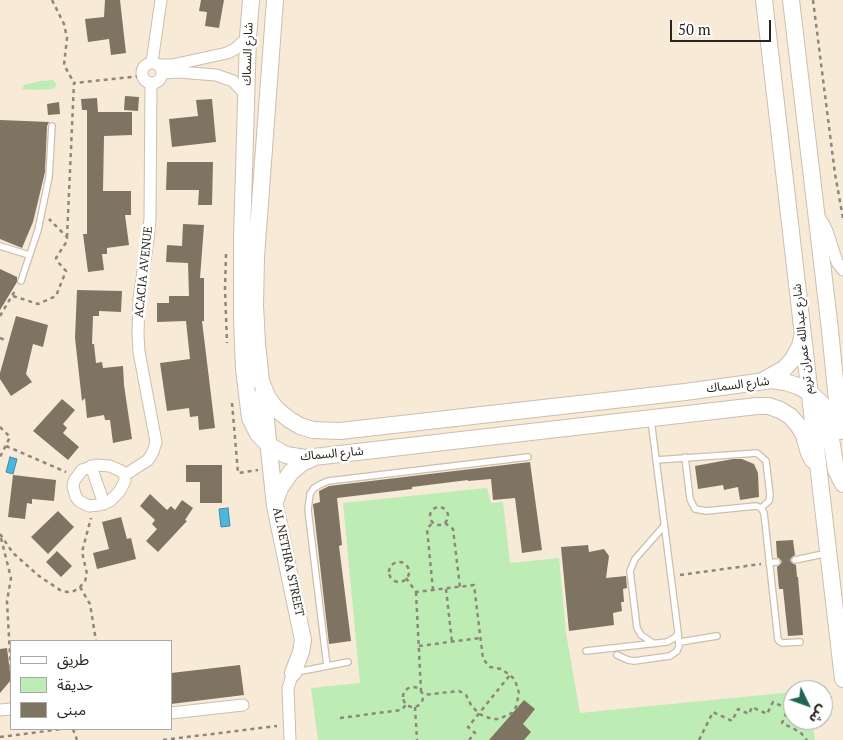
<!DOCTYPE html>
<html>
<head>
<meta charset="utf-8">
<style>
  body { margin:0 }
  #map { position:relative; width:843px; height:740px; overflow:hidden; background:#f7ead7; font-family:"PT Serif","Noto Sans Arabic",serif }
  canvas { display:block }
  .legend { position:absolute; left:10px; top:640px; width:162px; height:90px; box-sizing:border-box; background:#fff; border:1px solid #a9a7a5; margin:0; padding:6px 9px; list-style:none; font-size:15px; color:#29241d }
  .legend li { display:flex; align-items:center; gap:10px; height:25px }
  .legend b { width:25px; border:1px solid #a9a7a5 }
  .north { position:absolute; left:783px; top:680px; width:50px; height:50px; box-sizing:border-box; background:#fff; border:1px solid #a9a7a5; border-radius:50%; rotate:132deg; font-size:14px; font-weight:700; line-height:20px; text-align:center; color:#29241d }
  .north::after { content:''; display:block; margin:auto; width:18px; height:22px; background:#226454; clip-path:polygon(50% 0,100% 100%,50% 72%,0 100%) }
  .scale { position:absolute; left:670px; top:20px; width:101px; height:22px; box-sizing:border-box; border:2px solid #29241d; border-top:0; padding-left:6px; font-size:15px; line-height:18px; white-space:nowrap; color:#29241d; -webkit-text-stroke:4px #fff; paint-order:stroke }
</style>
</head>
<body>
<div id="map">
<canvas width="843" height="740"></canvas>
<ul class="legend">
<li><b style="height:6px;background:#fff"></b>طريق</li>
<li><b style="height:14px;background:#beecb5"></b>حديقة</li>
<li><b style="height:14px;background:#7f7362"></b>مبنى</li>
</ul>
<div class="north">ش</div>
<div class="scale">50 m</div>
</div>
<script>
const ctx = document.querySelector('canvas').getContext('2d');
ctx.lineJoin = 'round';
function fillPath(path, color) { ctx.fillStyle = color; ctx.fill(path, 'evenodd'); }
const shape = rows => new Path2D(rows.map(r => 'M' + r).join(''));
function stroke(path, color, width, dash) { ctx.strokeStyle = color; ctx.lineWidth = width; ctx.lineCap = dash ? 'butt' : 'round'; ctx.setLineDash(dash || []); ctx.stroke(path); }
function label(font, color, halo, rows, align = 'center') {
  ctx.font = font + ' "PT Serif","Noto Sans Arabic",serif'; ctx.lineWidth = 5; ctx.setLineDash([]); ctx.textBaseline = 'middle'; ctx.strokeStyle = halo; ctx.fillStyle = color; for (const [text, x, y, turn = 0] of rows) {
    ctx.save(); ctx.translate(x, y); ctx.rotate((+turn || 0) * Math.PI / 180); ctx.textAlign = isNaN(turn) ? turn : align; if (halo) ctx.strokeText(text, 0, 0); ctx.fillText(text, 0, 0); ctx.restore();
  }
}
const green = shape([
  [53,80,57,85,53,89,33,90,22,89,24,85,40,81],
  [487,488,491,503,503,502,510,563,559,558,566,633,580,713,793,692,793,720,812,720,815,740,318,740,311,688,360,683,343,503]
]);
const water = shape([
  [10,457,17,459,13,474,6,472,10,457],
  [228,508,230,526,221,527,219,509,228,508]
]);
const building = shape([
  [105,0,120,0,126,53,111,55,109,39,88,42,85,19,104,17],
  [201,0,224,0,219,28,205,26,207,12,199,11],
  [125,96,139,97,138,111,124,110],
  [97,98,98,112,132,112,132,135,104,136,103,191,131,191,131,215,125,215,129,245,107,248,107,254,102,254,104,270,88,272,83,234,87,234,87,110,82,110,81,99],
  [212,99,216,142,172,147,169,119,198,116,196,100],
  [59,102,60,114,48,115,47,104],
  [0,120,49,122,47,126,45,172,33,222,22,248,0,239],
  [167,162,213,162,212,205,198,205,199,190,166,190],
  [183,224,204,225,200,278,204,278,204,321,202,321,215,428,199,430,198,416,190,417,189,408,167,411,160,363,190,359,186,321,157,322,157,303,169,303,169,296,189,296,188,263,166,262,167,245,182,246],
  [0,269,17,277,17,282,0,310],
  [77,290,122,291,121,312,99,311,99,316,93,316,92,344,94,344,96,363,102,362,103,368,123,366,124,385,132,439,113,443,110,420,105,420,104,415,87,418,85,398,82,401,75,338],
  [16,316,48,325,43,347,33,344,26,374,32,382,11,396,0,379,0,373],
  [62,399,75,410,63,424,67,428,63,433,79,447,68,460,33,431],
  [733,459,742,459,754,464,758,473,759,497,740,500,738,487,724,490,723,485,698,489,695,466],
  [530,462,542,550,522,553,515,498,493,500,491,479,468,481,468,480,412,487,412,489,337,498,342,545,339,546,351,641,329,644,313,504,320,502,319,491,329,486],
  [186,465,222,465,222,503,200,503,200,482,186,482],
  [13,475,56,480,54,501,32,499,32,504,27,503,25,519,8,517],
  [150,494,167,510,171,506,175,510,182,500,193,508,185,520,187,521,158,552,146,541,157,529,152,524,155,520,140,506],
  [58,511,74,527,48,554,31,537],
  [121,517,127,539,131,538,136,559,97,569,93,553,109,549,102,522],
  [793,540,795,555,792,557,790,560,792,563,796,565,797,577,798,577,803,635,788,636,783,589,779,589,777,567,782,562,780,559,777,557,776,541],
  [588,545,589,552,604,549,609,556,606,578,626,576,627,588,623,589,624,602,621,602,622,611,613,613,614,625,569,631,561,547],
  [57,551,72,566,61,577,46,562],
  [7,648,11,680,0,693,0,649],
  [240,665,244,695,171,704,171,673],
  [524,700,535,709,523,724,531,732,524,740,489,740]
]);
const path = shape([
  [52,0,64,24,67,38,64,65,74,83],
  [813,0,835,174,843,218],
  [67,237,74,83,141,76],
  [226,254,225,289,227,343],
  [13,296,38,304,56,296,66,271,57,261,56,258,67,241,67,237,49,219],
  [0,316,16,289],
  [0,338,7,341],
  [232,403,238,473,258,470],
  [0,427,10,437,0,457],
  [6,446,66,472],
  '430 516a9 9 0 1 1 18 0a9 9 0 1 1-18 0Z',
  [445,523,453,529,460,587],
  [0,534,13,553,39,576,60,590,67,592,74,591,80,587,85,581,87,574,82,552,91,518],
  [1,538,11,578,7,601,11,674],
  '389 572a10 10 0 1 1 20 0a10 10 0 1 1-20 0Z',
  [680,575,761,564],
  [406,578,416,592,474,585,483,659,490,667,501,669,510,675,515,680,519,693,516,707,512,713,499,719,492,719,479,714,471,705,466,695,459,691,423,695],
  [80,587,90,604,96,641],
  [446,589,452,642],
  [433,590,427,529,433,522],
  [416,592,421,691],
  [419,646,480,638],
  '403 697a10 10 0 1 1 20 0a10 10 0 1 1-20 0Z',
  [415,707,417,740],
  [340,718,401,710,407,704],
  [73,729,77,740],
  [0,737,62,729],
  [163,740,277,726],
  [469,740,475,733,468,727,510,675],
  [699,740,713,712,732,721,738,709,749,714,752,707,767,714,773,702,788,709,782,723,800,732,807,740]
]);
const lane = shape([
  [0,246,29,255],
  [21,281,38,230,49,177,52,126],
  [685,457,690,499,695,509,706,511,756,506,761,508,764,513,778,640,782,643,800,642],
  [656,460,757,453,766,461,770,495,769,501,761,508],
  [795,560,828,553],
  [769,563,777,562],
  [680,642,717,636],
  [653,643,641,635,637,628,630,571,635,559,664,526],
  [586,651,667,642,676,637,678,632,651,420],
  [617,655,628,660,634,661,670,656,677,651,679,646,678,632],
  [327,666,308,510,310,494,314,488,321,484,328,481,528,457],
  [297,672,348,662]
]);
const street = shape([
  [152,62,161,0],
  '142 73a10 10 0 1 1 20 0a10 10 0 1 1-20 0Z',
  [160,65,172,65,227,53,235,49,248,37],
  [163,73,178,72,216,75,233,81,246,95],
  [819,218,823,223,827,231,837,262,843,270],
  [97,465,110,466,121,471,125,475,125,481,119,492,110,501,99,505,89,506,79,501,76,497,73,487,74,481,82,470,97,465],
  [91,466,104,504],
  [125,475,148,460,153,452,156,442,139,352,138,334,139,298,148,240,150,219,151,83],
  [0,710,11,709],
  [171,713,243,705],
  [290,740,288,688,293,673]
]);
const secondary = shape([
  [251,0,248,37,242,236,242,319,244,369,250,418,258,434,270,446,286,455,305,458,757,406,769,406,780,410,790,416,798,425,804,435,809,453,812,459,818,464],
  [275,0,256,257,255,305,257,343,261,381,267,396,276,409,290,420,300,426,313,430,340,431,685,392,758,382,771,380,785,382,798,386,809,392,822,404,828,420,836,470,843,484],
  [764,0,843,679],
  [791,0,830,330,840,431],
  [764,380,784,369,793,359,800,346,802,337],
  [263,393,275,506,303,640,301,652,293,673],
  [276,499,280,488,291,472,302,463,313,458]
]);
const streetNames = [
  ["شارع السماك",248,54,-88],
  ["ACACIA AVENUE",144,272,-84],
  ["شارع عبدالله عمران تريم",803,339,-96],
  ["شارع السماك",738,385,-7],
  ["شارع السماك",332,454,-5],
  ["AL NETHRA STREET",288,562,78]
];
fillPath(green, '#beecb5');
fillPath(water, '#4cb6de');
stroke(water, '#428aa4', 1);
fillPath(building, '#7f7362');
stroke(lane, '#ccbfad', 8);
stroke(street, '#ccbfad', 13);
stroke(secondary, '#ccbfad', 18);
stroke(path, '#90877a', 2.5, [4, 4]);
stroke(lane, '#fff', 5.5);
stroke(street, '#fff', 11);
stroke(secondary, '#fff', 16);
label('12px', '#29241d', '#fff', streetNames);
</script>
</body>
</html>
